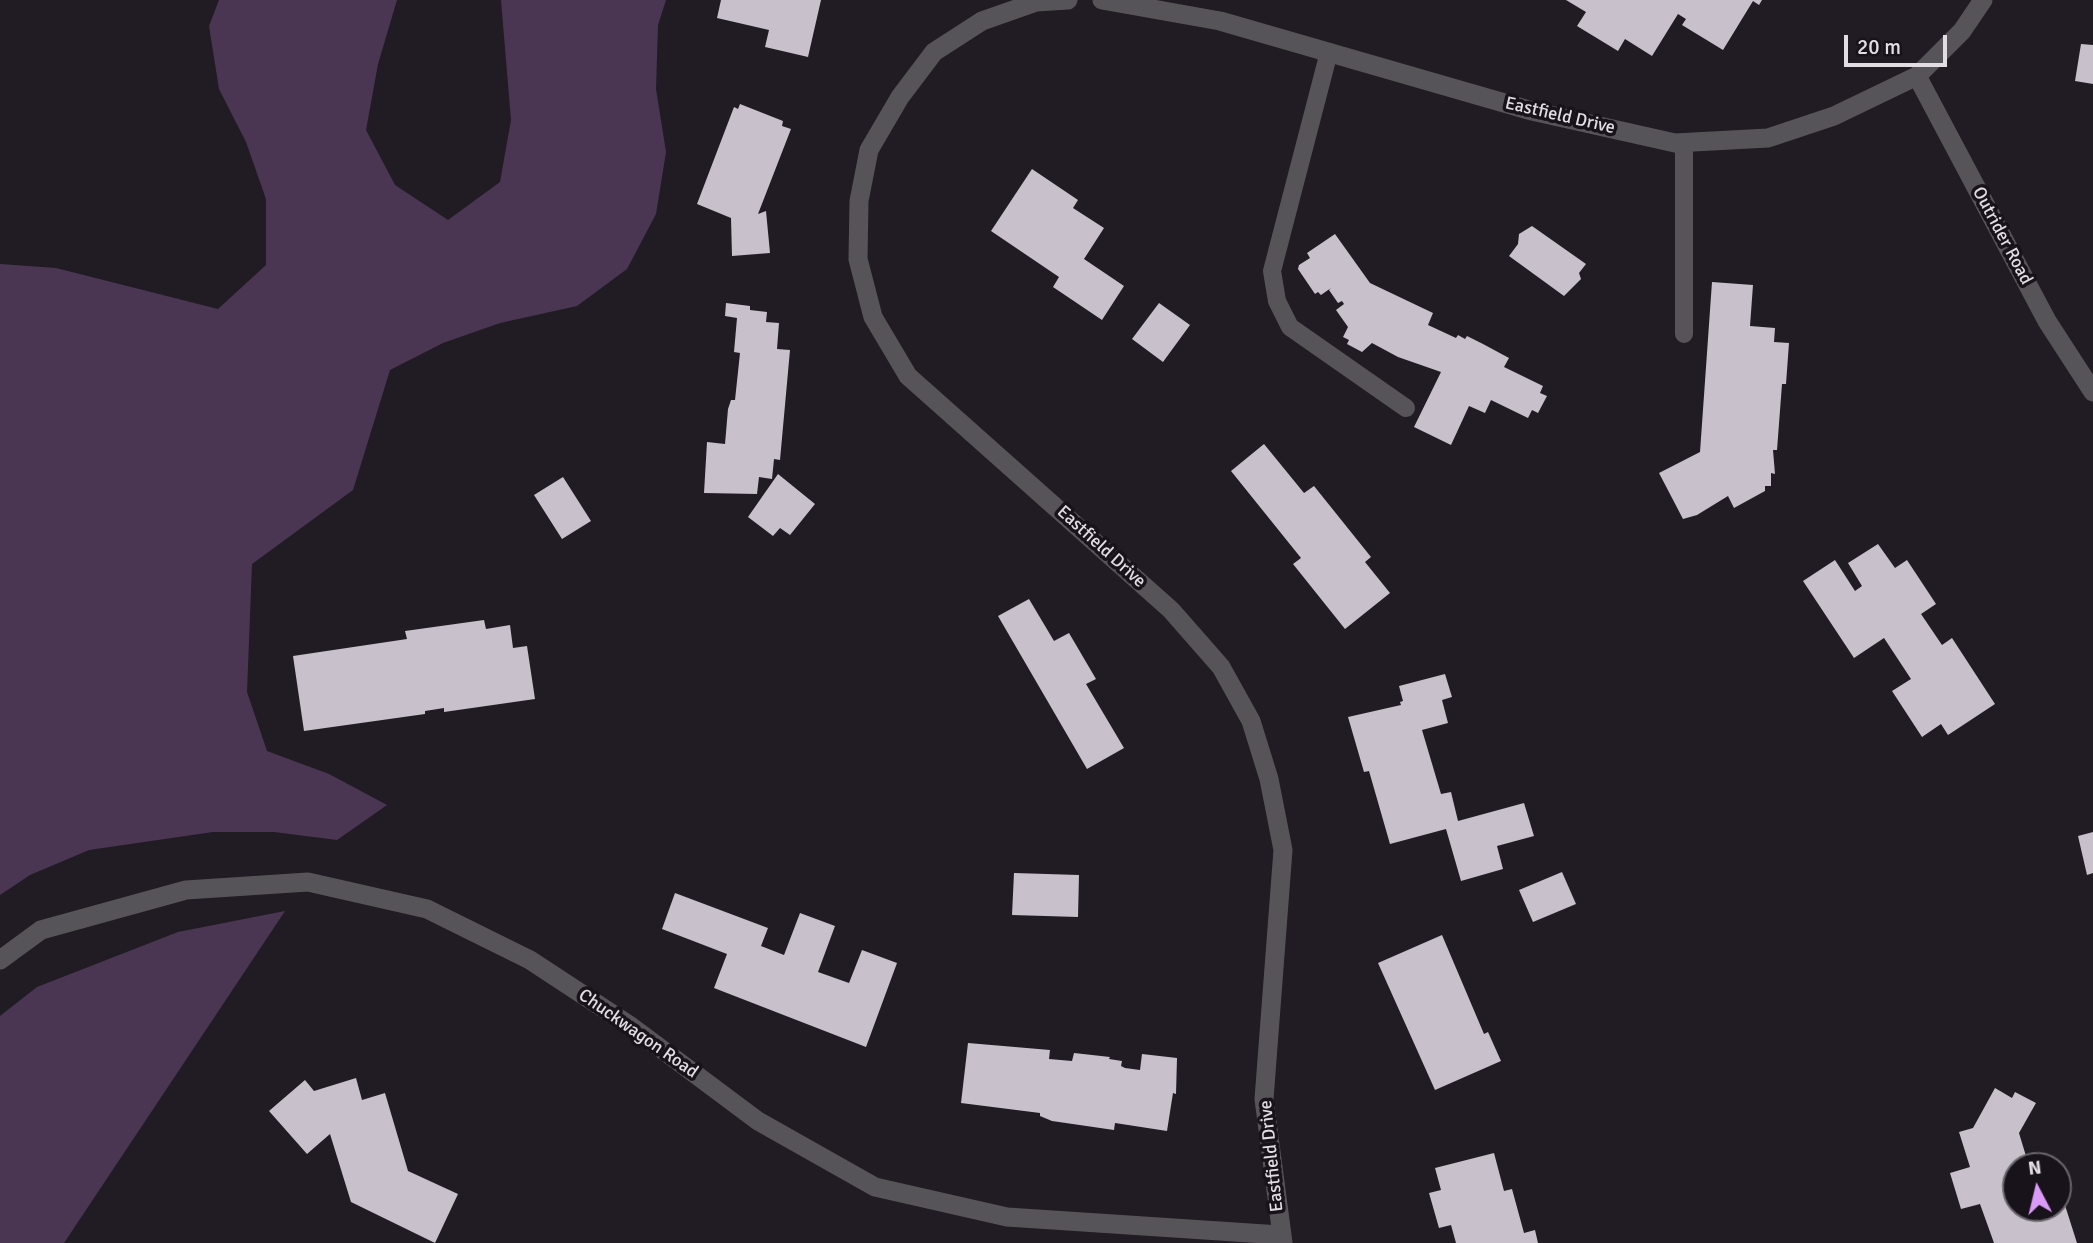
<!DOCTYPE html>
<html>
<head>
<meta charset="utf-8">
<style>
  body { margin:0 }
  #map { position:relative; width:2093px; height:1243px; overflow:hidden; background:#211c24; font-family:Signika,sans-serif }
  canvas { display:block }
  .north { position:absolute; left:2002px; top:1152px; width:70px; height:70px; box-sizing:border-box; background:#18131b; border:2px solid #68646b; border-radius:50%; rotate:353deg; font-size:19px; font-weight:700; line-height:28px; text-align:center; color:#e1dde3 }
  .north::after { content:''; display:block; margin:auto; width:24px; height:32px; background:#da9af7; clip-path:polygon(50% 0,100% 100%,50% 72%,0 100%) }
  .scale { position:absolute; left:1844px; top:35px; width:103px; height:32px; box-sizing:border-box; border:4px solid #e1dde3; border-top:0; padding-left:9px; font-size:21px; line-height:24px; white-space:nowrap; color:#e1dde3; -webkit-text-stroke:5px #18131b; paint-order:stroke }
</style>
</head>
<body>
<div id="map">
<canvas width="2093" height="1243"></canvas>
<div class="north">N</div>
<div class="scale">20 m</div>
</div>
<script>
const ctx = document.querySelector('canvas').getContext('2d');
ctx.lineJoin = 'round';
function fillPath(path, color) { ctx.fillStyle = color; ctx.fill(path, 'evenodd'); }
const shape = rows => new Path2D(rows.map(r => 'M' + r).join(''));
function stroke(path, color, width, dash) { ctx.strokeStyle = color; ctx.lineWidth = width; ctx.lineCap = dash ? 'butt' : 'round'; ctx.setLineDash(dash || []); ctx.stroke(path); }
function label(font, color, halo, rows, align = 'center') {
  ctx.font = font + ' Signika,sans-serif'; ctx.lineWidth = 7; ctx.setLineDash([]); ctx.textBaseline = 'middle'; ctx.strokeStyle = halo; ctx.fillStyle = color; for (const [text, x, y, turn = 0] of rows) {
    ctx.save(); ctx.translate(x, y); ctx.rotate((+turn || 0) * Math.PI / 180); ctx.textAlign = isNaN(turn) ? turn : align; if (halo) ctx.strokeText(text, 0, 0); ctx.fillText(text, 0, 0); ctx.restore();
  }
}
const green = shape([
  [219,0,397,0,378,64,366,130,395,185,448,220,500,182,511,120,501,0,666,0,658,25,656,89,666,152,656,214,627,269,577,306,500,323,443,343,390,370,353,490,252,564,247,692,267,751,329,774,387,805,337,840,274,832,213,832,89,850,30,875,0,895,0,264,56,268,218,309,266,265,266,199,246,142,219,89,209,26],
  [285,911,64,1243,0,1243,0,1016,37,987,178,932]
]);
const building = shape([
  [721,0,821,0,808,57,765,47,769,30,717,18],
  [1566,0,1762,0,1759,5,1753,1,1723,50,1682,25,1686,19,1678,14,1652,56,1625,39,1618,51,1577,26,1586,12],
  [2081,44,2093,45,2093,84,2075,81],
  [740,104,783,121,782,126,791,129,758,214,766,211,770,253,732,256,731,218,697,204,734,107,738,109],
  [1032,169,1078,200,1073,208,1104,228,1084,259,1124,286,1102,320,1053,287,1059,277,991,231],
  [1532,226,1586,264,1579,273,1581,279,1564,296,1509,256,1518,244,1519,234],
  [1335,234,1370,283,1433,313,1428,325,1456,338,1458,335,1465,339,1467,336,1483,344,1509,358,1504,367,1543,386,1540,393,1547,396,1538,413,1532,410,1528,418,1491,400,1485,413,1469,406,1451,445,1414,427,1441,372,1398,357,1372,343,1362,352,1347,344,1349,340,1343,337,1348,327,1336,310,1344,304,1342,301,1338,303,1329,290,1331,288,1321,295,1318,292,1315,294,1298,269,1299,265,1310,258,1307,253],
  [1712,282,1753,285,1750,326,1775,328,1774,342,1789,343,1786,384,1782,384,1777,450,1773,450,1775,474,1771,473,1771,486,1765,486,1765,491,1734,508,1728,496,1697,515,1683,519,1659,473,1700,452],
  [726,303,750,306,750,310,767,312,766,322,779,323,777,349,790,350,780,460,774,459,772,479,759,477,757,494,704,493,707,442,725,444,728,409,731,400,735,400,740,353,734,352,737,318,725,316],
  [1159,303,1190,325,1163,362,1132,339],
  [1264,444,1304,493,1314,486,1371,557,1365,562,1390,593,1345,629,1293,564,1301,558,1231,471],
  [778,474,815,504,790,535,780,528,773,536,748,517],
  [563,477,591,521,562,539,534,495],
  [1878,544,1895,568,1907,560,1936,604,1921,614,1942,645,1952,638,1995,704,1948,735,1941,724,1922,737,1892,691,1911,679,1884,638,1854,658,1803,581,1835,560,1855,591,1862,586,1848,563],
  [1029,599,1054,641,1069,633,1096,679,1086,684,1124,748,1087,769,998,616],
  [484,620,486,629,510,625,513,648,527,646,535,699,444,712,444,708,425,711,425,714,304,731,293,656,407,639,405,631],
  [1445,674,1452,697,1442,700,1448,723,1422,730,1441,794,1451,792,1458,821,1524,803,1534,836,1497,846,1503,869,1461,881,1446,829,1390,844,1369,771,1364,772,1348,717,1401,705,1400,702,1403,701,1399,686],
  [2093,832,2093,873,2087,875,2078,836],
  [1562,872,1576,904,1533,922,1519,890],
  [1014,873,1079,875,1078,917,1012,915],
  [675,893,768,928,761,946,784,955,800,913,835,926,818,972,849,983,862,950,897,963,866,1047,714,988,727,954,662,929],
  [1442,935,1484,1034,1488,1032,1501,1061,1435,1090,1378,963],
  [968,1043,1050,1050,1049,1059,1072,1061,1074,1053,1110,1057,1109,1059,1122,1061,1121,1066,1125,1068,1140,1070,1142,1054,1177,1058,1176,1094,1173,1093,1167,1131,1115,1123,1114,1130,1052,1121,1040,1116,1040,1113,961,1103],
  [356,1078,362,1100,385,1093,408,1171,458,1194,435,1243,351,1202,330,1134,307,1154,269,1111,305,1080,314,1091],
  [1995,1088,2012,1098,2015,1092,2036,1103,2019,1133,2029,1166,2016,1166,2016,1208,2058,1208,2058,1201,2063,1199,2077,1243,1994,1243,1980,1204,1961,1209,1950,1173,1970,1167,1959,1132,1973,1128],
  [1494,1153,1504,1191,1512,1189,1524,1233,1535,1230,1538,1243,1456,1243,1451,1225,1439,1228,1429,1193,1441,1190,1435,1168]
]);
const service = shape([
  [1329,52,1272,271,1277,301,1290,327,1406,408],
  [1684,142,1684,334]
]);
const minor = shape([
  [1068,0,1036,2,982,21,934,52,900,97,869,150,859,201,858,259,873,317,908,376,1171,610,1221,667,1251,721,1269,779,1283,850,1264,1099,1283,1243],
  [1102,0,1220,21,1532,111,1675,143,1768,138,1834,116,1917,76,1962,31,1983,0],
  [1917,76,2047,321,2093,392],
  [0,960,41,930,186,890,308,882,427,909,530,960,632,1027,758,1121,875,1187,1007,1217,1280,1235]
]);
const streetNames = [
  ["Eastfield Drive",1560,116,13],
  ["Outrider Road",2002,236,62],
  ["Eastfield Drive",1101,547,42],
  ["Chuckwagon Road",638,1034,35],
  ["Eastfield Drive",1272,1156,-96]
];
fillPath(green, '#4a3653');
fillPath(building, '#c8c0cb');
stroke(service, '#575459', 18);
stroke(minor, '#575459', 19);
label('18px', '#e1dde3', '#18131b', streetNames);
</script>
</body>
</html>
